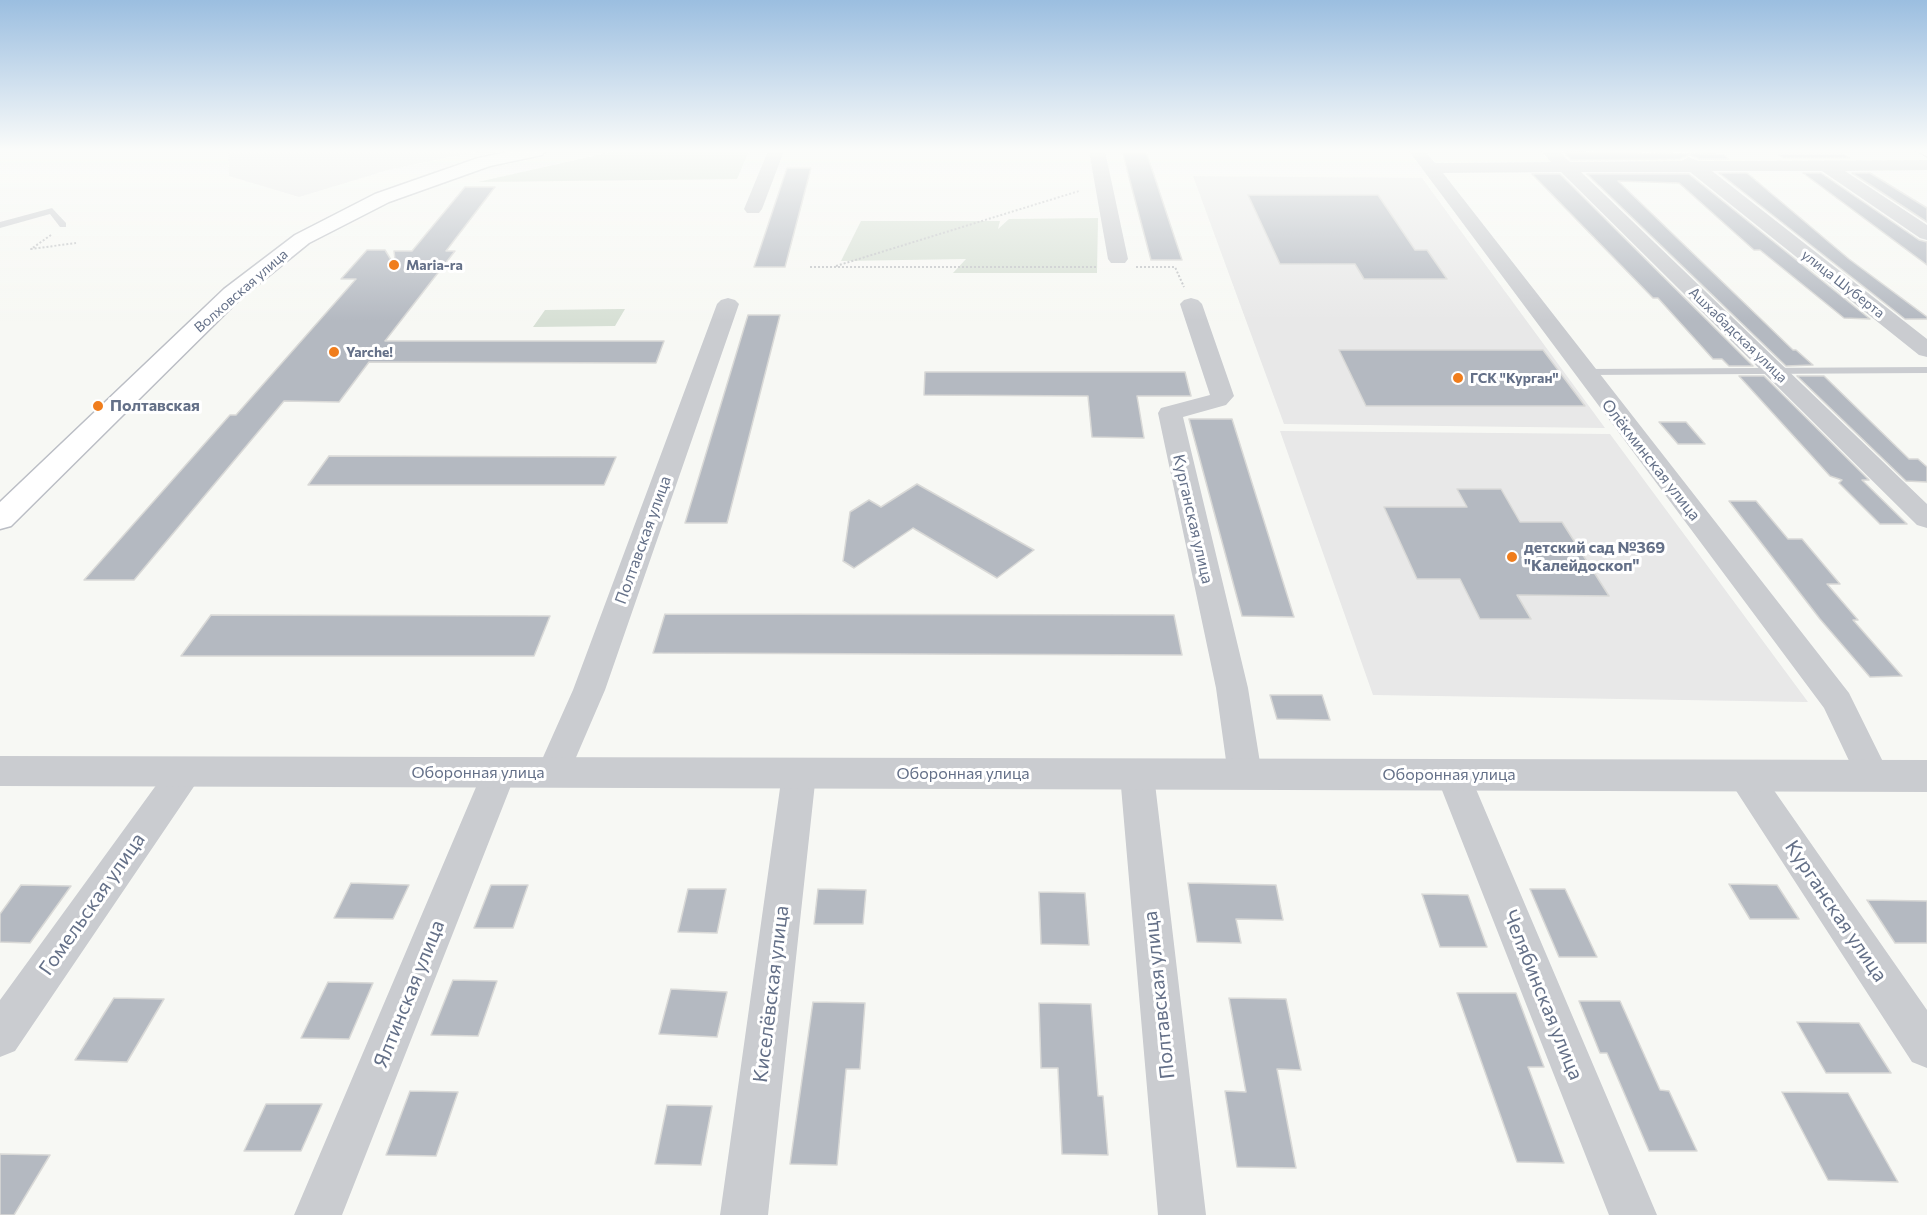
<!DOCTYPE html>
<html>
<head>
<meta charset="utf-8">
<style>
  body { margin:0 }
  canvas { display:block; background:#f7f8f4 }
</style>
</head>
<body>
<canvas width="1927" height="1215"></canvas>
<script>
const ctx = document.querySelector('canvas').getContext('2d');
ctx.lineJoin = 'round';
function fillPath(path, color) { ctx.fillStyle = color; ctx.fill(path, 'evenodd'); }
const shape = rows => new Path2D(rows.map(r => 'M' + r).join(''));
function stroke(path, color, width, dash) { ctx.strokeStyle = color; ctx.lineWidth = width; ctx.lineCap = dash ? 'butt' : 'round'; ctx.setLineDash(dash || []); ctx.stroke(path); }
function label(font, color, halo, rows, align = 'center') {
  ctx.font = font + ' Commissioner,sans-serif'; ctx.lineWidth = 6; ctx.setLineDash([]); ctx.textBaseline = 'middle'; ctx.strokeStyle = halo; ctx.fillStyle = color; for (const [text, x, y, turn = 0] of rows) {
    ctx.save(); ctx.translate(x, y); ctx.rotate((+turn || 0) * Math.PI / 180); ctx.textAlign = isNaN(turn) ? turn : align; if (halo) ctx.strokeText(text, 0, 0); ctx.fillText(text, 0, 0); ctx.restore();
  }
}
const built = shape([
  [228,151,480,151,388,170,299,197,229,176],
  [1193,176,1422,178,1605,428,1284,424],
  [1280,431,1610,434,1808,702,1373,695]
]);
const green = shape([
  [615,151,749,151,737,179,478,182],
  [1098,218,1097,273,953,273,966,259,841,261,861,221,1000,221,998,229,1009,219],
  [625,309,615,326,533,327,545,310]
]);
const building = shape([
  [1122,151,1146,151,1182,260,1151,260,1122,151],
  [1563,152,1724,154,1729,159,1699,159,1690,155,1680,159,1571,160,1563,152],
  [1777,154,1844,154,1850,158,1783,158,1777,154],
  [787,168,811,168,785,267,754,267,787,168],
  [1719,173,1747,173,1849,259,1927,317,1927,319,1905,319,1719,173],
  [1803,173,1821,173,1919,240,1927,242,1927,265,1803,173],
  [1852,173,1870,173,1927,208,1927,222,1852,173],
  [1532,174,1560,174,1753,366,1729,366,1722,359,1713,359,1658,298,1653,298,1532,174],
  [1587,174,1689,174,1870,319,1844,318,1760,250,1754,250,1679,183,1618,181,1793,350,1796,350,1813,365,1786,366,1587,174],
  [465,187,495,187,446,251,455,251,385,341,664,341,656,363,369,362,339,402,284,401,134,580,84,580,230,415,236,415,356,279,341,279,367,250,385,250,396,268,394,251,412,251,465,187],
  [1248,195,1378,195,1415,250,1427,250,1447,279,1364,279,1355,264,1280,264,1248,195],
  [748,315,780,315,727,523,685,523,748,315],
  [1339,350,1543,350,1585,406,1366,406,1339,350],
  [925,372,1185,372,1191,396,1137,396,1144,438,1092,437,1088,396,924,395,925,372],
  [1739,376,1764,376,1869,480,1862,480,1907,524,1880,524,1839,483,1842,480,1830,476,1739,376],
  [1797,376,1824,376,1909,459,1918,459,1927,467,1927,482,1906,481,1797,376],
  [1189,419,1232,419,1294,617,1242,616,1189,419],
  [1659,422,1686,422,1705,444,1678,444,1659,422],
  [329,456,616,457,604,485,308,485,329,456],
  [917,484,1034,550,997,578,913,528,854,568,843,561,850,512,869,500,881,507,917,484],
  [1457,489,1501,489,1520,522,1562,522,1609,596,1517,595,1531,619,1480,619,1460,579,1417,579,1384,507,1467,507,1457,489],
  [1729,501,1756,501,1788,539,1802,539,1840,584,1827,584,1858,620,1853,620,1902,676,1870,677,1820,619,1729,501],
  [665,614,1174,615,1182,655,653,653,665,614],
  [211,615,550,616,534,656,181,656,211,615],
  [1270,695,1322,695,1330,720,1277,719,1270,695],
  [351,883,409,885,393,919,334,918,351,883],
  [1188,883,1276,885,1283,920,1236,919,1241,943,1197,942,1188,883],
  [1729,884,1777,885,1799,919,1750,919,1729,884],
  [21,885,71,886,30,943,0,942,0,914,21,885],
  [491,885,528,885,513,928,474,928,491,885],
  [688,889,726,889,717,933,678,932,688,889],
  [818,889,866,890,863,924,814,924,818,889],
  [1530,889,1565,889,1597,957,1559,957,1530,889],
  [1039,892,1085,893,1089,945,1041,944,1039,892],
  [1422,894,1468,895,1487,947,1440,947,1422,894],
  [1867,900,1927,901,1927,943,1895,943,1867,900],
  [453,980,497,981,478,1036,431,1035,453,980],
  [328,982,373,983,349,1039,301,1038,328,982],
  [671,989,727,992,717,1037,659,1034,671,989],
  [1457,993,1516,993,1544,1067,1528,1067,1564,1163,1517,1162,1457,993],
  [114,998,164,999,127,1062,75,1060,114,998],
  [1229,998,1286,999,1301,1070,1277,1069,1296,1168,1237,1167,1225,1091,1246,1092,1229,998],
  [1579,1001,1620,1001,1660,1090,1669,1091,1697,1151,1649,1151,1607,1053,1600,1053,1579,1001],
  [813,1002,865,1003,860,1069,846,1069,837,1165,790,1164,813,1002],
  [1039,1003,1091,1004,1098,1096,1103,1096,1108,1155,1062,1154,1058,1068,1041,1068,1039,1003],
  [1797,1022,1859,1023,1891,1073,1826,1073,1797,1022],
  [410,1091,458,1092,436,1156,386,1155,410,1091],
  [1782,1092,1848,1093,1898,1182,1828,1180,1782,1092],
  [266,1104,322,1104,301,1151,244,1151,266,1104],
  [667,1105,712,1106,701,1165,655,1164,667,1105],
  [0,1154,50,1155,14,1215,0,1215,0,1154]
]);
const path = shape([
  [51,235,31,249,76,243],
  [836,266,1079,191],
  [810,267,1098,267],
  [1136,267,1175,267,1184,287]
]);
const service = shape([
  [52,208,66,223,66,227,60,227,50,214,0,228,0,222,52,208],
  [1927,367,1927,373,1584,375,1578,372,1584,369,1927,367]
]);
const minor = shape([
  [768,151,784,151,762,209,759,213,747,213,744,209,768,151],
  [1089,151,1105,151,1128,259,1125,263,1111,263,1108,259,1089,151],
  [1409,151,1425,151,1435,163,1551,162,1541,151,1558,151,1570,162,1681,161,1689,157,1699,161,1927,160,1927,170,1845,171,1927,225,1927,240,1920,238,1822,171,1712,171,1927,339,1927,357,1919,355,1690,172,1581,172,1927,504,1927,528,1917,525,1561,172,1443,173,1849,693,1890,776,1885,786,1873,790,1861,786,1824,708,1409,151],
  [728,298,735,300,739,304,605,690,565,783,553,787,541,783,536,773,573,690,717,304,721,300,728,298],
  [1191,298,1198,300,1202,304,1234,396,1226,405,1183,417,1248,688,1262,775,1257,785,1245,789,1233,785,1228,775,1216,688,1158,413,1161,408,1210,395,1180,304,1184,300,1191,298],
  [185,758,197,762,202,772,197,782,15,1051,0,1057,0,1000,173,762,185,758],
  [499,759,511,763,516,773,342,1215,294,1215,482,773,487,763,499,759],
  [799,760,811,764,816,774,768,1215,720,1215,782,774,787,764,799,760],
  [1137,761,1149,765,1154,775,1206,1215,1158,1215,1120,775,1125,765,1137,761],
  [1453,761,1465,765,1470,775,1657,1215,1609,1215,1436,775,1441,765,1453,761],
  [1745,762,1757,766,1927,1010,1927,1068,1912,1062,1733,786,1728,776,1733,766,1745,762]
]);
const tertiary = shape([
  [0,756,1927,760,1927,792,0,786,0,756]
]);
const secondary = shape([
  [512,151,545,151,542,155,490,166,389,202,309,243,240,299,11,526,0,529,0,502,224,289,295,235,375,194,478,158,512,151]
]);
const tram = shape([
  [1916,151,1927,157]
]);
const markers = [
  [394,265,6,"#f07d1c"],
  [334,352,6,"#f07d1c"],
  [1458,378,6,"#f07d1c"],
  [98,406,6,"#f07d1c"],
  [1512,557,6,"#f07d1c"]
];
const farPoinames = [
  ["Maria-ra",406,265],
  ["Yarche!",346,352],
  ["ГСК \"Курган\"",1470,378]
];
const farStreetnames = [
  ["улица Шуберта",1843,284,38],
  ["Волховская улица",241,291,-41],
  ["Ашхабадская улица",1738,335,44]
];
const poiNames = [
  ["Полтавская",110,406],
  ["детский сад №369",1524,548],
  ["\"Калейдоскоп\"",1524,566]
];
const streetNames = [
  ["Олёкминская улица",1651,460,52],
  ["Курганская улица",1193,519,77],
  ["Полтавская улица",643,540,-70],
  ["Оборонная улица",478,773],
  ["Оборонная улица",963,774],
  ["Оборонная улица",1449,775]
];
const nearStreetnames = [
  ["Гомельская улица",92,904,-55],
  ["Курганская улица",1836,911,56],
  ["Ялтинская улица",409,994,-68],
  ["Киселёвская улица",771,994,-83],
  ["Полтавская улица",1159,995,-96],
  ["Челябинская улица",1543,995,68]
];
fillPath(built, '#e8e8e8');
fillPath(green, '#d7e0d5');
fillPath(building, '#b4b9c1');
stroke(building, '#d9d9d7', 1.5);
stroke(secondary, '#bbbec5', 3);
stroke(path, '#c0c2c5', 2, [2, 2]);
fillPath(service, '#caccd0');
fillPath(minor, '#caccd0');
fillPath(tertiary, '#caccd0');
fillPath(secondary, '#fff');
stroke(tram, '#abaeb6', 1.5);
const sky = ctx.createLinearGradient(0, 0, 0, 321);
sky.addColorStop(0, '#9bbee0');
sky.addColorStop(0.47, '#fbfcfa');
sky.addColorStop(1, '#fbfcfa00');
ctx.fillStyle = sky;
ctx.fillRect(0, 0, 1927, 321);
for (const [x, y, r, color] of markers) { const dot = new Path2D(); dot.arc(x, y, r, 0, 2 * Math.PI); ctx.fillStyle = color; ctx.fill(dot); stroke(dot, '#fff', 2); }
label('bold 14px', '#647088', '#fff', farPoinames, 'left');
label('14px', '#647088', '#fff', farStreetnames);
label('bold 16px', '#647088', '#fff', poiNames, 'left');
label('16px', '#647088', '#fff', streetNames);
label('20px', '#647088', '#fff', nearStreetnames);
</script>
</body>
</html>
